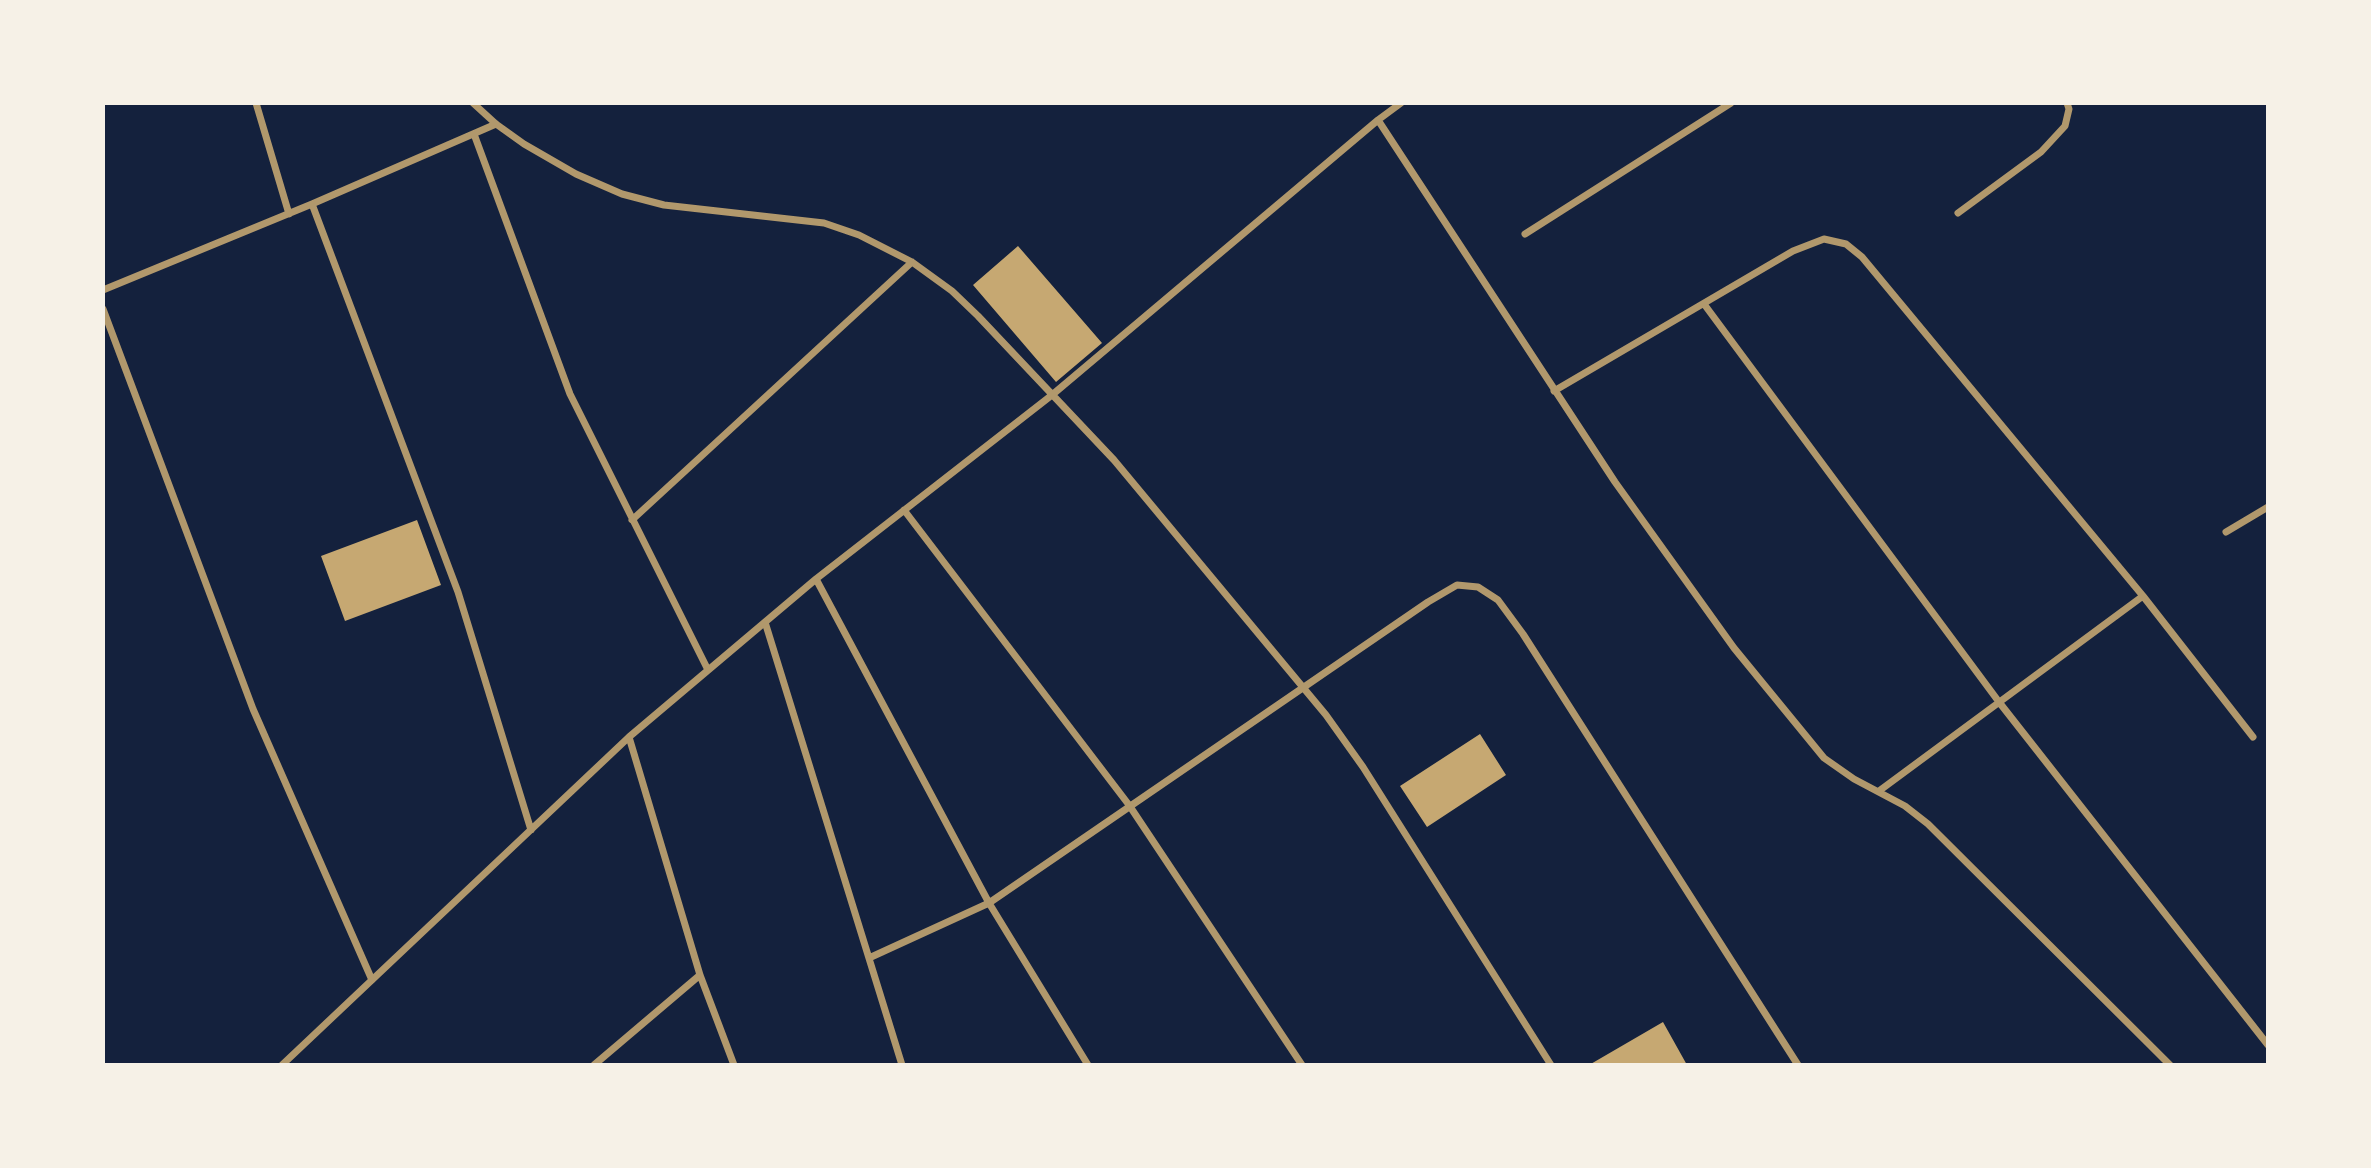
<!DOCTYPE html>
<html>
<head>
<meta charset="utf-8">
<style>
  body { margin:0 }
  #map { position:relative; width:2371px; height:1168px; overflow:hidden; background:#14213d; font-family:Montserrat,sans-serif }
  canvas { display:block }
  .frame { position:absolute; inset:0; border:105px solid #f6f1e7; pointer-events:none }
</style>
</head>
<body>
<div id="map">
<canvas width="2371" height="1168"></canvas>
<div class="frame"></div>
</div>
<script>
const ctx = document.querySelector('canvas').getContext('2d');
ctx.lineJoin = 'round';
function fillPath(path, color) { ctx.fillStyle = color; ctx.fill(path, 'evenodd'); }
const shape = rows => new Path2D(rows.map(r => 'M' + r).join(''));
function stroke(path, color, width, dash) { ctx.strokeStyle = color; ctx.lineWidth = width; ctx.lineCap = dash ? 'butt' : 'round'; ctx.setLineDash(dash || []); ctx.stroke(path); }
const building = shape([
  [1018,246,1102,343,1056,382,973,285],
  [417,520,441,585,345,621,321,556],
  [1480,734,1506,775,1427,827,1400,786],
  [1663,1022,1687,1065,1589,1065]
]);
const minor = shape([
  [256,103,289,214],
  [473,103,496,124,524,144,576,174,622,194,664,205,824,223,859,235,912,262,952,291,978,316,1114,460,1326,715,1363,767,1551,1065],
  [1378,120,1615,482,1734,648,1824,758,1854,779,1905,806,1928,824,2170,1065],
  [474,134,570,394,708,670],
  [312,204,458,592,531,830],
  [1958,213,2041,152,2065,126,2069,109,2067,103],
  [1525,234,1731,103],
  [103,290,312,204,496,124],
  [1704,304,1999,702,2268,1045],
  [103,309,253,709,372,980],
  [1554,391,1793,251,1824,239,1846,244,1862,257,2143,596,2253,737],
  [904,510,1129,805,1302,1065],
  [632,520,912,262],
  [2226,532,2268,507],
  [816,579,989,903,1088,1065],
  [765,622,902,1065],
  [629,737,700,975,734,1065],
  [1879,791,2143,596],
  [869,958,989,903,1428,602,1457,585,1478,587,1498,600,1523,634,1798,1065],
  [282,1065,629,737,816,579,1052,395,1378,120,1401,103],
  [594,1065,700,975]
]);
fillPath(building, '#c6a872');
stroke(minor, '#b1986c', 7);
</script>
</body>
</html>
